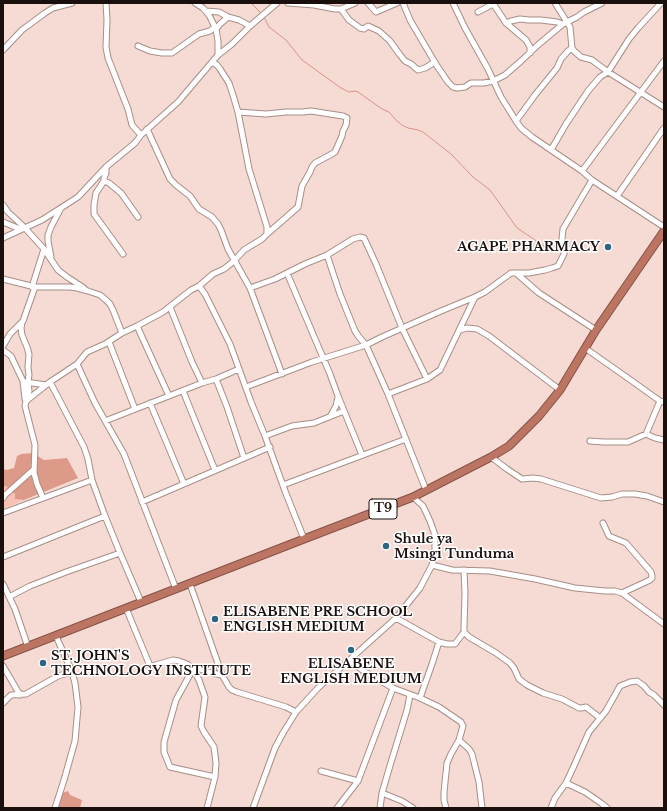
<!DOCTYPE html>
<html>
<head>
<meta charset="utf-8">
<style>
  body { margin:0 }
  #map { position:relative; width:667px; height:811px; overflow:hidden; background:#f6dbd4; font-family:"Libre Baskerville",serif }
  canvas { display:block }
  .frame { position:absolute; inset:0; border:4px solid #19100e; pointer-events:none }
</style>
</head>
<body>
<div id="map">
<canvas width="667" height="811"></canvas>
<div class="frame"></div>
</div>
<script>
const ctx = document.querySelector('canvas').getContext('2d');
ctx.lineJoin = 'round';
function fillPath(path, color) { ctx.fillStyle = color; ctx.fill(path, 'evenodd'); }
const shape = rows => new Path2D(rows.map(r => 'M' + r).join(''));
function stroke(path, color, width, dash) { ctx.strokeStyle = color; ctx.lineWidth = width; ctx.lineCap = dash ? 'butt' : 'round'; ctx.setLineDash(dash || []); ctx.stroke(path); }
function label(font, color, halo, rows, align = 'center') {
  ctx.font = font + ' "Libre Baskerville",serif'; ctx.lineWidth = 3; ctx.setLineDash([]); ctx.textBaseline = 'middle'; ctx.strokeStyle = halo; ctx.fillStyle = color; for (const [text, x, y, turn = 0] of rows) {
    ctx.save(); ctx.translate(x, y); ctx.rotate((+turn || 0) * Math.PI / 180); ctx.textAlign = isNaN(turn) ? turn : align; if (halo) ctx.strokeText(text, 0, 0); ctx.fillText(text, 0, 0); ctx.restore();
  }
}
const green = shape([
  [3,486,6,486,15,494,15,499,24,500,3,509]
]);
const forest = shape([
  [33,453,44,460,67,458,78,478,24,500,15,499,15,494,12,492,6,486,3,486,3,469,7,470,14,468,17,456,21,454],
  [68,791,70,795,82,800,80,808,58,808,62,793]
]);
const stream = shape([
  [251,3,261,13],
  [264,17,269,27,286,40,302,60,341,88,349,92,355,91,358,92,382,109,389,112,397,121,402,125,408,128,418,130,423,132,451,154,473,177,490,190,517,228,550,250]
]);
const minor = shape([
  [106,3,107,20,106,47,108,58,128,109,132,125,141,135],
  [195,3,203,8,209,15,216,29],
  [288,3,314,5,335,9,341,9,355,3],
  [368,3,376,12,397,3],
  [403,3,410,20,437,66,448,82,453,87,457,88,465,87,471,83,484,83,493,81,505,75,521,61,539,44,563,24,577,17,584,12,602,3],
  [453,3,465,28,488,69,501,97,516,121,521,128,532,137,582,171,592,180,664,227],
  [555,3,570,27,572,48,574,51,581,57,592,60,608,72,664,107],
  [341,9,349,20,360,28,364,29,368,26,379,31,390,41,400,55,405,61,411,64,418,70,425,68,435,62],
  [206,11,219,12,228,17,239,20,250,26],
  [478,12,493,4,494,5,506,23,526,40,530,47,530,53],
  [506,23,511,21,520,19,529,20,541,20,557,22,563,24],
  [138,46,150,51,162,53,172,53,199,34,210,31,215,27],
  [3,50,22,30,45,13,53,8,72,3],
  [218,55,218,41,216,29,220,24,228,17],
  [238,112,266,114,286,112,303,112,311,111,343,116,347,118,346,125,343,131,342,136,335,152,330,155,315,163,312,167,310,172,302,186,298,207,267,234],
  [516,121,535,95,557,68,561,59,568,51,572,48],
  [147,129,170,179,176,185,190,196,199,209,212,217,218,224,221,230,228,249,250,288,282,374],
  [551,150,566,124,588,91,600,77,608,72,629,39,638,28,661,3],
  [106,167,106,173,104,178,104,181,109,183,121,193,138,217],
  [582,171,664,61],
  [104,181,96,193,94,205,94,214,123,254],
  [617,196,664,128],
  [3,205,8,212,24,227,44,249,58,270,67,277,84,288],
  [3,222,20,229],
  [3,238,42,220,78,197,106,167,135,143,141,135,178,102,218,55,232,44,250,26,277,3],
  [327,255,340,294,355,331,359,337,366,345,388,394],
  [51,257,48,241,48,235,51,227,61,208],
  [287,273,330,374,338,396,362,455],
  [516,273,539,293,596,330],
  [3,279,35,287,70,287,77,288,88,291,100,295,106,300,110,304,113,310,122,333],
  [199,286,205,294,230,344,251,402,265,436,285,491,304,539],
  [32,287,44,249],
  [250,288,275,279,305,264,327,255,353,239,360,237,364,238,376,264,402,328,427,379],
  [170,307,192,362,202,383],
  [22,322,21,328,22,335,27,347,29,354,28,367,29,375,28,382,29,391,27,400],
  [137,326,169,396],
  [460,330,467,328,477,329,489,336,560,390],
  [109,342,135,409],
  [3,346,10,334,23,321,35,287],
  [585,348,632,381,660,401,664,402],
  [3,350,11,356,23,381,25,399],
  [77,364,95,403,124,454,176,589],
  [216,379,227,407,244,458],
  [26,382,46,385],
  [50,382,84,447,88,459,92,480,105,516,120,553,141,602],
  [246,387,312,362,366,345,382,337,441,311,475,297,485,292,511,273,529,273,545,270,552,268,558,266,564,254,564,249,562,239,563,229,592,180],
  [183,391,215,470],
  [150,403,184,484],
  [331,415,336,406,338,397],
  [105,421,202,383,216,379,239,369],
  [646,434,660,401],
  [265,436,292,426,314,423,344,411],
  [590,441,603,442,628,442,646,434,655,438,664,440],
  [491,457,507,469,522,479,533,478,541,479,601,498,612,497,622,494,635,494,647,496,664,502],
  [283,485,406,439],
  [426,490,388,394,427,379,440,370,475,297],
  [3,498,5,495,34,469],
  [43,498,37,484,34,473,35,445,25,406,26,401,50,382,77,364,87,352,105,344,122,333,137,326,163,312,191,290,199,286,213,274,224,269,234,261,244,250,262,239,267,234,267,227,249,169,238,112,233,95,229,83,220,69,217,65,212,62],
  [142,502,270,447],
  [3,513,92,480],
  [603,523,609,536,626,543,651,572,652,576,652,578,650,580,622,593],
  [3,557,105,516],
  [432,565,452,570,490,571,535,579,575,588,605,591,615,591,622,593,664,624],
  [464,570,465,593,464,627,464,632,469,637,496,653,510,663,514,668,519,679,527,685,543,693,562,699,579,708,581,708,586,707,600,718],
  [3,584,15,609,28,647],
  [190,584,222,675,229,687,232,690,237,692,286,707,296,712],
  [9,597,30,586,66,572,120,553],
  [126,608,150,666,152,666,173,660,179,661,187,664,193,669,199,680,205,697,201,726,204,732,214,747,216,763,215,777,207,808],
  [396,618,439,642,447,644,455,644,464,632],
  [349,660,365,672,393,688,420,698,439,707,461,722,463,726,459,740,469,749,472,754,479,782,482,808],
  [3,666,20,695],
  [193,669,176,700,164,742,164,752,170,767,215,777],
  [194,670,196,668,198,668,207,672,222,675],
  [420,698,432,664,439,642],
  [3,703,11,695,26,694,58,676,72,672],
  [321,771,358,781],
  [566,783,585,792,601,803,607,808],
  [382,793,402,801,413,808],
  [55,808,64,780,75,741,78,707,75,683,72,672,56,636],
  [253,808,275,748,283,733,296,712,318,688,396,618,420,588,432,565,435,551,435,535,430,521,423,506,413,497],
  [337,808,358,781,393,688],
  [380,808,382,793,389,769,407,710,410,695],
  [446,808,444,800,444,792,447,763,451,754,459,740],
  [551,808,555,798,566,783,573,768,589,732,606,711,620,686,630,682,637,681,644,686,649,692,654,695,664,705]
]);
const highway = shape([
  [3,656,304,539,413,497,491,457,509,446,539,416,560,390,596,330,664,231]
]);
const markers = [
  [608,247,4,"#2e6680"],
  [386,546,4,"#2e6680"],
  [215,619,4,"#2e6680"],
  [351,650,4,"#2e6680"],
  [43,663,4,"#2e6680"]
];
const shields = [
  [383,509,28]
];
const shieldNames = [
  ["T9",383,509]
];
const poiNames = [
  ["AGAPE PHARMACY",600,247,"right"],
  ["Shule ya",394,539],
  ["Msingi Tunduma",394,554],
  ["ELISABENE PRE SCHOOL",223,612],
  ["ENGLISH MEDIUM",223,627],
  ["ST. JOHN'S",51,656],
  ["TECHNOLOGY INSTITUTE",51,671],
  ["ELISABENE",351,664,"center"],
  ["ENGLISH MEDIUM",351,679,"center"]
];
fillPath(green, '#f7c1b3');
fillPath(forest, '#de9a88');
stroke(stream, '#d69382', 1);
stroke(minor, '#a78e87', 7);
stroke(highway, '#845245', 9);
stroke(minor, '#fff', 5);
stroke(highway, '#bd7563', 7);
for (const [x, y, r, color] of markers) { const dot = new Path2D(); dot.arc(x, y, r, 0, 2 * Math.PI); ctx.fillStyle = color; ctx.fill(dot); stroke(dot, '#fff', 1.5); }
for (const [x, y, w] of shields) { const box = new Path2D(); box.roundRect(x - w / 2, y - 10, w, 20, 3); ctx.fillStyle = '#fff'; ctx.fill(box); stroke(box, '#19100e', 1); }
label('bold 12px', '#19100e', null, shieldNames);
label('bold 13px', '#19100e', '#fff', poiNames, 'left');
</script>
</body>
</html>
